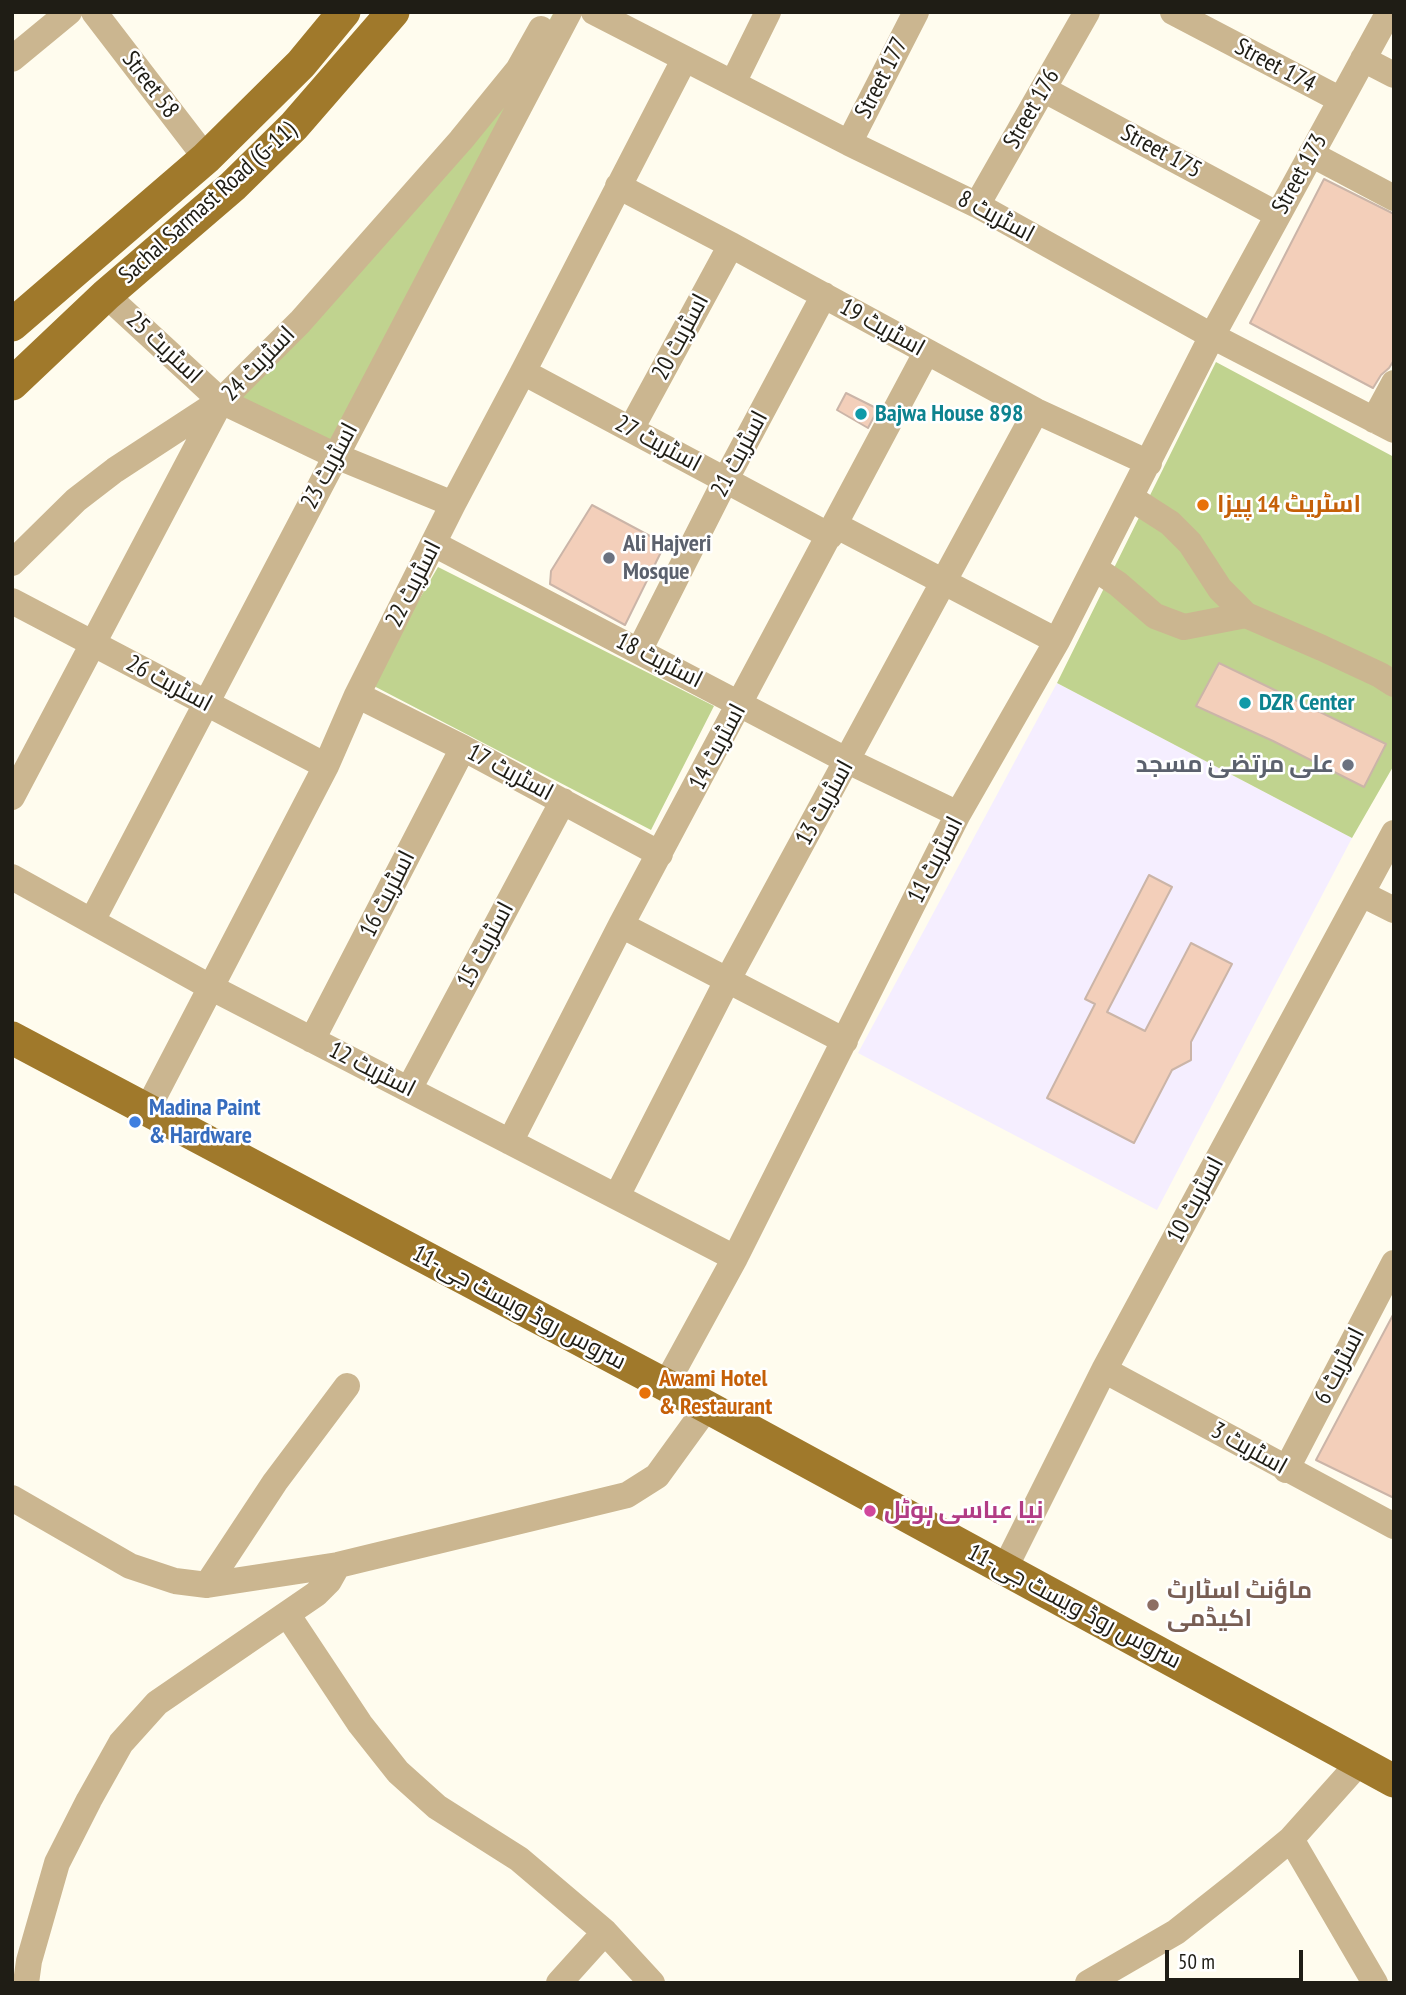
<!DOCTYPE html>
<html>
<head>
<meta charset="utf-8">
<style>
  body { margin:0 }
  #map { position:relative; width:1406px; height:1995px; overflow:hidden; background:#fffcee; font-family:"PT Sans Narrow",sans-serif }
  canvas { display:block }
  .frame { position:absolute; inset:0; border:14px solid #1f1d15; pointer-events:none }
  .scale { position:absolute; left:1165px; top:1950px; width:138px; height:32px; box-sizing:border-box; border:4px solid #1f1d15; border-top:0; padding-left:9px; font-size:21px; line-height:24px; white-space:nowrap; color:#1f1d15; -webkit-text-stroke:5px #fff; paint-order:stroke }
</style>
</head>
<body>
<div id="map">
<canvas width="1406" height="1995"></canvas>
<div class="frame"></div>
<div class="scale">50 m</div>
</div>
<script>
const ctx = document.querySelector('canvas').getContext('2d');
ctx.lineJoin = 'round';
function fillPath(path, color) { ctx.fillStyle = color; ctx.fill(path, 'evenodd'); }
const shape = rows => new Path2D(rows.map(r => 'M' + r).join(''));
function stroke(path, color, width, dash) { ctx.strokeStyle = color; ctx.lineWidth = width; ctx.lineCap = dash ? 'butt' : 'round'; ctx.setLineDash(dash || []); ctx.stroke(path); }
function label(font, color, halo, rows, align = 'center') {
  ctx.font = font + ' "PT Sans Narrow",Cairo,sans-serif'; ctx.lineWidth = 5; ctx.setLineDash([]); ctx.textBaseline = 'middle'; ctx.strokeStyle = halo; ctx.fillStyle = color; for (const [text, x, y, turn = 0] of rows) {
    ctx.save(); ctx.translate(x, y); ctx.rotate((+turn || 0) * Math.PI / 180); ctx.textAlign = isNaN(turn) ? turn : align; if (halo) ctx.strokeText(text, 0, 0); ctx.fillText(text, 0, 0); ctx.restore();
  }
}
const education = shape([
  [1057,683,1352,838,1157,1210,858,1053]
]);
const green = shape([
  [554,12,565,12,334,452,229,398,519,74],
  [1216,362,1394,457,1394,765,1352,838,1057,683],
  [438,567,714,706,651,830,370,684]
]);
const building = shape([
  [1324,179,1394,214,1394,360,1389,368,1381,375,1373,388,1250,323,1324,179],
  [846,393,878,409,868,428,837,410,846,393],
  [592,505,665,544,625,625,550,584,551,571,592,505],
  [1219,663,1386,744,1364,787,1273,741,1196,706,1219,663],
  [1149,875,1172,887,1107,1012,1145,1031,1191,943,1232,964,1191,1042,1191,1060,1172,1070,1134,1143,1047,1098,1095,1004,1085,999,1149,875],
  [1394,1313,1394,1498,1316,1460,1394,1313]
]);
const minor = shape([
  [94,12,206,158],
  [594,12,849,143,977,205,1212,336,1394,430],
  [1173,12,1341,100],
  [12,59,69,12],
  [1363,59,1394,75],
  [733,83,768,12],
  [1043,89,1278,215],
  [849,143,916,12],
  [1311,154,1394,198],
  [618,186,731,245,1036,411,1149,463],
  [977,205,1087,12],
  [106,295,221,401,336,456,453,504],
  [523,372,830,536],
  [1374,420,1394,383],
  [631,429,731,245],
  [1131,498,1170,523,1190,543,1220,589,1246,615,1322,648,1380,675,1394,684],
  [835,525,1057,641],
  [434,544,848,761,958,814],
  [12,563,76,500,115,470,219,402],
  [1094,568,1118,584,1155,616,1184,627,1246,615],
  [12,601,326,766],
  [639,651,726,479,824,295],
  [357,695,463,748,660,854],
  [12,797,221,401,300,322,461,140,518,70,541,29],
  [12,877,212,988,735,1258],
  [1362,894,1394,910],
  [92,921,569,12],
  [621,925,845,1041],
  [312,1040,463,748],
  [409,1089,563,801],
  [147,1110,326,766,357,695,453,504,523,372,684,60],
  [510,1142,621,925,926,353],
  [617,1196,727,981,1036,411],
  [1104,1370,1394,1526],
  [665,1386,735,1258,958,814,1057,641,1212,336,1389,12],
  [1286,1470,1394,1263],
  [12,1498,130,1566,175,1581,207,1585,338,1565,627,1495,657,1476,707,1407],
  [1004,1570,1104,1370,1394,833],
  [207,1585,275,1482,347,1386],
  [287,1614,360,1724,398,1772,437,1807,519,1859,605,1932,652,1983],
  [1291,1839,1375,1983],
  [26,1983,29,1961,57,1863,89,1800,121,1743,157,1703,316,1594,329,1581,338,1565],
  [559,1983,605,1932],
  [1088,1983,1176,1932,1238,1883,1291,1839,1359,1763]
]);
const major = shape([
  [12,325,206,158,301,64,344,12],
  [12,384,106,295,233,186,294,126,393,12],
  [12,1038,707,1407,1394,1781]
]);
const markers = [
  [861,414,7,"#0f9aa8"],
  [1203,505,7,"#e8710a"],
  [609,558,7,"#6b7280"],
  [1245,703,7,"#0f9aa8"],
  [1348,765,7,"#6b7280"],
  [135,1122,7,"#3f7fe0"],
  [645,1393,7,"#e8710a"],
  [870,1511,7,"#d1479c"],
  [1153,1605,7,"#8d6e63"]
];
const streetNames = [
  ["Street 174",1275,66,28],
  ["Street 177",882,78,-63],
  ["Street 58",150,85,53],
  ["Street 176",1032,109,-60],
  ["Street 175",1161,152,28],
  ["Street 173",1300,174,-61],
  ["Sachal Sarmast Road (G-11)",208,203,-42],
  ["اسٹریٹ 8",996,217,28],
  ["اسٹریٹ 19",882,328,29],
  ["اسٹریٹ 20",681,337,-62],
  ["اسٹریٹ 25",164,348,43],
  ["اسٹریٹ 24",259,364,-46],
  ["اسٹریٹ 27",658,444,28],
  ["اسٹریٹ 21",740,454,-62],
  ["اسٹریٹ 23",330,466,-62],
  ["اسٹریٹ 22",414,584,-63],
  ["اسٹریٹ 18",659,661,27],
  ["اسٹریٹ 26",169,684,28],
  ["اسٹریٹ 14",718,747,-62],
  ["اسٹریٹ 17",510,773,28],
  ["اسٹریٹ 13",825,803,-61],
  ["اسٹریٹ 11",936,860,-63],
  ["اسٹریٹ 16",388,894,-63],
  ["اسٹریٹ 15",486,945,-62],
  ["اسٹریٹ 12",372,1070,27],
  ["اسٹریٹ 10",1196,1200,-62],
  ["سروس روڈ ویسٹ جی-11",519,1308,28],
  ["اسٹریٹ 6",1340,1366,-63],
  ["اسٹریٹ 3",1249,1449,29],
  ["سروس روڈ ویسٹ جی-11",1074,1607,28]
];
const cultureNames = [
  ["Bajwa House 898",875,414],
  ["DZR Center",1259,703]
];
const foodNames = [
  ["اسٹریٹ 14 پیزا",1217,505],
  ["Awami Hotel",659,1379],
  ["& Restaurant",659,1407]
];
const worshipNames = [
  ["Ali Hajveri",623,544],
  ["Mosque",623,572],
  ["علی مرتضیٰ مسجد",1334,765,"right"]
];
const shopNames = [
  ["Madina Paint",149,1108],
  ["& Hardware",149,1136]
];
const hotelNames = [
  ["نیا عباسی ہوٹل",884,1511]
];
const educationNames = [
  ["ماؤنٹ اسٹارٹ",1167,1591],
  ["اکیڈمی",1167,1619]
];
fillPath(education, '#f5eeff');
fillPath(green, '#c0d38f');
fillPath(building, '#f3cfba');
stroke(building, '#cbb5a8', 2);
stroke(minor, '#cbb690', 26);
stroke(major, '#a0792b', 33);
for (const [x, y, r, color] of markers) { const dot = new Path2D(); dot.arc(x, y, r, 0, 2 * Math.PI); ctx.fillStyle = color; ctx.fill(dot); stroke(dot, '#fff', 2.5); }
label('24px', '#1f1d15', '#fff', streetNames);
label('bold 24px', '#0d838f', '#fff', cultureNames, 'left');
label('bold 24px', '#c56008', '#fff', foodNames, 'left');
label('bold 24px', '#5b616d', '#fff', worshipNames, 'left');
label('bold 24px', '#366cbe', '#fff', shopNames, 'left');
label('bold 24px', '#b23c85', '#fff', hotelNames, 'left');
label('bold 24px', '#785e54', '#fff', educationNames, 'left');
</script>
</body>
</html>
